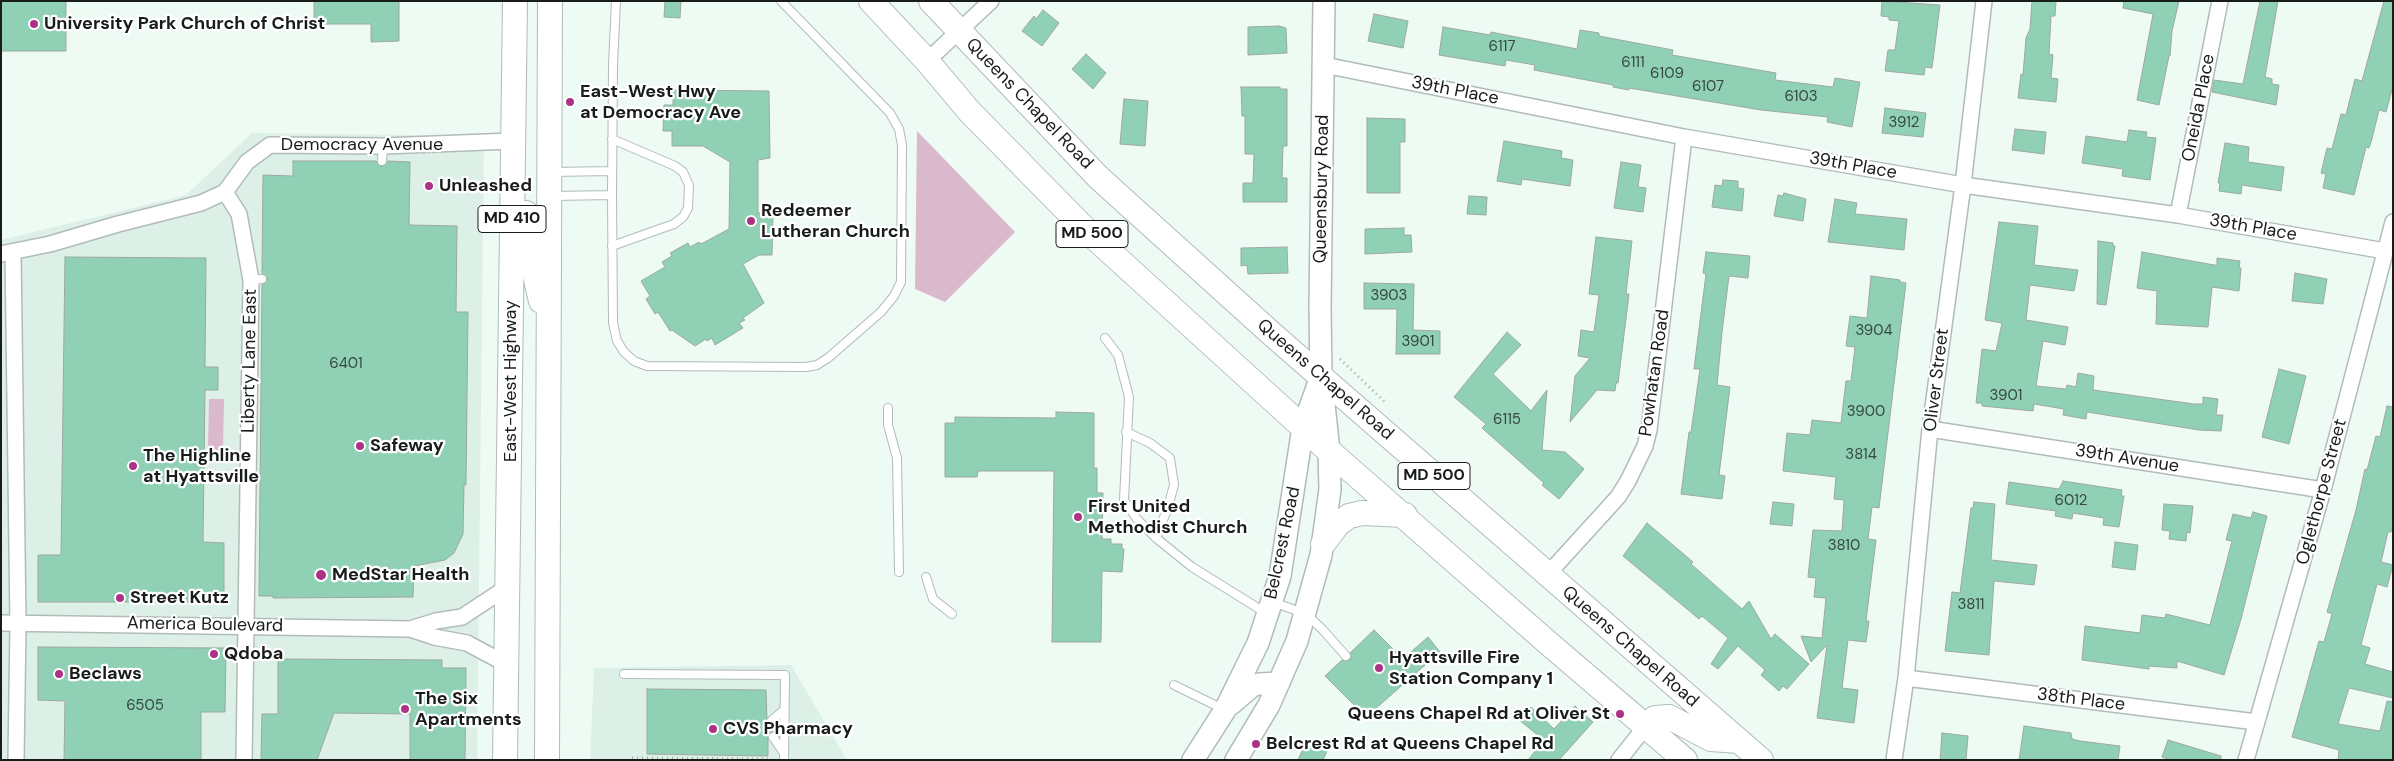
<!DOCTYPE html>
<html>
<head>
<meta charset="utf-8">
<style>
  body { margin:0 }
  #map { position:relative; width:2394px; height:761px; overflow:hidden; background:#eefaf4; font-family:"DM Sans",sans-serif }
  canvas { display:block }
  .frame { position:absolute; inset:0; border:2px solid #181c1a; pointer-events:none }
</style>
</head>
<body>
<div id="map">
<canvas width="2394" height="761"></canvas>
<div class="frame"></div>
</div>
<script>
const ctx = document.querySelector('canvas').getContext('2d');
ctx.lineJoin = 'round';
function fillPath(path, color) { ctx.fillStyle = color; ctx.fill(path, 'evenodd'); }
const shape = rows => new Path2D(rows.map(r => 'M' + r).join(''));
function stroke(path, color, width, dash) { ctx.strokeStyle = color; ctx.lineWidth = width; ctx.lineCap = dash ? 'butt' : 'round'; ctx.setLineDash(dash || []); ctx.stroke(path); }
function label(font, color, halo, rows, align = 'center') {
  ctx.font = font + ' "DM Sans",sans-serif'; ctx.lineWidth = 4.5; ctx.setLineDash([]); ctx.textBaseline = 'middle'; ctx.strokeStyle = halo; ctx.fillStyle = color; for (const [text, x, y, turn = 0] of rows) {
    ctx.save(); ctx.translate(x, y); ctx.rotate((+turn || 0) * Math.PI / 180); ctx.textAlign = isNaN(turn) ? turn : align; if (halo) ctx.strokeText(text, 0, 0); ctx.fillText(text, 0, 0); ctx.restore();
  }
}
const built = shape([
  [252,133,484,136,477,760,1,760,1,240,186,195],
  [791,665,847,760,590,760,594,668]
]);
const green = shape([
  [917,131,1015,232,945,302,915,289],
  [209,399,224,399,223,451,211,451,210,446,208,446]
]);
const building = shape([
  [1,1,66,1,66,51,1,51,1,1],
  [314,1,399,1,399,41,371,42,371,24,314,24,314,1],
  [665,1,681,1,680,18,664,17,665,1],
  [1882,1,1940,5,1932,68,1925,67,1924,75,1885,71,1888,50,1895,50,1899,21,1889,20,1889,17,1881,16,1882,1],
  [2032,1,2056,1,2055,16,2051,16,2049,54,2053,55,2051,78,2058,79,2056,102,2018,98,2021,74,2023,75,2026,38,2030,29,2032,1],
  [2124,1,2179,1,2172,31,2170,56,2169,56,2159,105,2137,100,2153,14,2123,8,2124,1],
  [2260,1,2278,1,2265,77,2272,79,2272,84,2279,85,2276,105,2212,92,2214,80,2243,84,2260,1],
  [2384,1,2393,1,2393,86,2386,112,2379,110,2372,139,2369,148,2366,147,2354,195,2323,188,2326,174,2321,173,2327,148,2332,149,2341,114,2346,115,2355,79,2362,81,2384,1],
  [1043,10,1059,23,1042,46,1022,31,1034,16,1036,19,1043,10],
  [1374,14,1408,21,1403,48,1368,41,1374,14],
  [1279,26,1286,28,1287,53,1248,55,1248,27,1279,26],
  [1443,27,1490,35,1491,32,1577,49,1580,30,1599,33,1599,36,1673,50,1672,55,1776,73,1775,80,1833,87,1835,78,1860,82,1852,127,1827,122,1828,117,1761,110,1629,88,1629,90,1613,87,1613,85,1534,70,1535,65,1506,60,1505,66,1439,55,1443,27],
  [1086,54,1106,73,1093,89,1072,69,1086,54],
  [1241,87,1280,87,1280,89,1287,89,1287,146,1283,146,1282,178,1287,178,1287,202,1243,202,1243,183,1253,183,1254,154,1245,154,1245,116,1242,116,1241,87],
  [673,90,769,91,770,158,758,160,758,213,773,213,772,255,759,255,743,264,764,303,743,318,745,320,739,323,743,328,715,345,712,338,707,341,706,339,695,346,672,330,670,331,658,312,655,314,646,299,650,296,641,281,665,267,662,262,672,256,670,253,688,243,690,247,699,242,701,244,729,229,730,162,703,146,672,146,672,131,663,131,664,105,673,105,673,90],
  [1124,99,1148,101,1145,146,1120,144,1124,99],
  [1885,108,1926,113,1923,137,1882,133,1885,108],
  [1367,118,1405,119,1405,142,1400,142,1400,193,1367,193,1367,118],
  [2015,129,2046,132,2044,154,2012,150,2015,129],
  [2129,130,2147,132,2146,137,2156,138,2150,180,2122,176,2123,169,2082,163,2086,136,2127,142,2129,130],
  [1504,141,1562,151,1561,158,1573,160,1570,186,1522,179,1521,185,1497,181,1504,141],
  [2225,143,2249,147,2248,162,2284,167,2281,191,2242,185,2241,194,2219,191,2220,183,2218,183,2225,143],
  [293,161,376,161,382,167,388,161,410,162,409,225,457,226,456,312,468,312,466,485,464,485,463,534,454,553,445,560,414,566,413,597,273,598,273,596,259,596,262,285,268,279,262,273,263,175,293,176,293,161],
  [1621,162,1641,165,1638,187,1646,188,1643,212,1614,208,1621,162],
  [1723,180,1738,181,1738,188,1744,189,1742,211,1712,207,1715,185,1722,186,1723,180],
  [1784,193,1806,199,1803,221,1774,216,1778,195,1783,196,1784,193],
  [1469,196,1487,197,1486,215,1467,214,1469,196],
  [1835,199,1857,203,1855,214,1907,219,1904,250,1828,242,1835,199],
  [1999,222,2038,226,2034,265,2078,270,2074,291,2030,285,2026,320,2068,327,2065,345,2043,341,2036,386,2066,389,2067,385,2076,387,2078,373,2094,376,2093,390,2194,404,2203,404,2203,397,2218,399,2216,415,2223,415,2221,431,2199,430,2087,412,2086,419,2063,415,2064,409,2034,404,2033,411,1982,406,1982,403,1976,403,1982,349,1996,351,2002,323,1985,320,1999,222],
  [1404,228,1404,235,1411,235,1412,252,1365,254,1365,229,1404,228],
  [1596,237,1632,241,1626,294,1629,294,1618,383,1616,383,1615,391,1597,390,1570,422,1575,376,1590,358,1578,356,1581,330,1594,332,1599,295,1589,294,1596,237],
  [2098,241,2113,243,2113,246,2115,246,2106,305,2097,304,2098,241],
  [1287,247,1288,273,1248,274,1247,265,1241,266,1241,248,1287,247],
  [1706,252,1750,256,1748,278,1729,276,1722,332,1717,385,1730,387,1719,475,1725,476,1722,499,1681,494,1689,432,1691,432,1700,369,1694,369,1706,274,1703,273,1706,252],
  [2142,252,2214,265,2217,265,2217,258,2240,261,2239,268,2241,268,2239,291,2212,287,2208,327,2156,324,2157,291,2137,288,2142,252],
  [65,257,206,258,205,367,218,367,218,390,205,390,203,542,224,543,224,602,38,602,38,555,61,555,65,257],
  [2295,273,2327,279,2323,304,2292,301,2295,273],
  [1871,276,1900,280,1900,282,1906,283,1879,508,1872,507,1868,539,1876,540,1866,621,1869,621,1866,642,1848,640,1842,688,1858,690,1854,723,1817,718,1827,645,1811,662,1801,636,1822,638,1826,598,1814,597,1816,578,1808,577,1813,530,1842,531,1844,500,1834,499,1836,477,1783,471,1787,433,1810,435,1812,420,1841,423,1846,381,1851,381,1855,347,1846,346,1850,316,1867,318,1871,276],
  [1364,283,1414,284,1413,330,1440,331,1440,354,1396,354,1397,309,1364,309,1364,283],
  [1507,332,1521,345,1493,374,1531,411,1547,390,1542,450,1565,452,1584,469,1559,499,1542,485,1544,483,1482,428,1486,424,1454,397,1507,332],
  [2279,369,2306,376,2289,444,2262,437,2279,369],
  [2387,406,2393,407,2393,523,2391,532,2388,532,2381,562,2393,565,2387,587,2377,584,2361,645,2370,648,2365,664,2393,672,2393,698,2349,688,2338,724,2380,731,2387,701,2393,702,2393,760,2338,760,2339,750,2292,737,2319,641,2324,642,2332,614,2327,612,2356,510,2365,469,2367,470,2376,436,2380,437,2387,406],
  [1056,412,1094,413,1094,468,1097,468,1097,493,1103,493,1102,539,1111,539,1111,544,1122,544,1122,549,1124,549,1122,572,1102,571,1101,642,1052,642,1054,471,978,471,977,477,945,477,945,423,955,423,955,417,1056,418,1056,412],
  [2063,481,2122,490,2121,496,2124,496,2119,527,2103,525,2104,518,2073,513,2072,519,2055,516,2056,511,2006,504,2009,482,2059,489,2063,481],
  [1773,502,1794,504,1792,526,1770,524,1773,502],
  [1974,502,1995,504,1991,560,2037,565,2034,585,1994,581,1989,655,1945,651,1952,592,1960,593,1971,508,1973,508,1974,502],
  [2164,504,2193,506,2190,533,2187,532,2186,541,2169,539,2170,531,2162,530,2164,504],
  [2253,512,2267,516,2241,619,2224,675,2177,661,2177,668,2149,666,2149,669,2082,660,2085,626,2140,633,2142,615,2165,618,2166,614,2210,625,2232,541,2226,540,2233,514,2251,518,2253,512],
  [1647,523,1693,562,1691,564,1742,609,1749,601,1771,639,1775,634,1809,664,1787,689,1783,686,1779,691,1761,675,1765,670,1738,646,1718,669,1711,664,1728,638,1702,616,1699,619,1623,556,1647,523],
  [2115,542,2138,545,2135,570,2112,567,2115,542],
  [1374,630,1403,659,1428,637,1440,652,1366,717,1325,676,1342,660,1350,660,1350,653,1374,630],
  [38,647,226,648,225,712,201,712,201,760,64,760,65,701,38,700,38,647],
  [278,659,442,660,442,668,466,668,465,760,410,760,410,714,334,713,317,760,261,760,262,714,278,714,278,659],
  [647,689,766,690,767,721,772,726,779,722,778,735,773,731,768,734,768,756,647,754,647,689],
  [1575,706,1593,722,1559,760,1528,760,1544,740,1519,720,1531,707,1554,729,1575,706],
  [2024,726,2071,733,2072,739,2080,741,2120,746,2118,760,2019,760,2024,726],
  [1942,733,1968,736,1966,760,1940,760,1942,733],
  [1307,739,1328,749,1323,760,1298,760,1307,739],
  [2168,740,2221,756,2221,760,2170,760,2162,757,2168,740]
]);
const path = shape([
  [1340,359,1386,403],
  [632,758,768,759]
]);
const lane = shape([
  [616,1,613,65,612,195,613,323,617,341,624,352,634,361,647,366,806,367,817,365,828,358,881,312,894,296,901,282,902,145,899,129,890,113,781,1],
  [382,161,383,146],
  [551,172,611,171],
  [552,196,612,195],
  [612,246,674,224,683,217,688,208,689,185,683,172,675,166,612,139],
  [251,280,262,279],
  [1105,338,1118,355,1129,397,1124,500,1137,519,1156,538,1192,567,1266,613],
  [888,408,888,425,897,458,899,572],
  [1126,432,1150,443,1170,458,1174,485,1168,507,1156,538],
  [926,577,933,599,952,614],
  [1273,602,1306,614,1322,629,1346,656],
  [624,674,785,675,784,760],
  [1174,685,1223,709],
  [772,720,784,710],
  [773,737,784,753]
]);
const street = shape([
  [927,61,991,1],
  [1324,65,1684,137,1963,185,2178,215,2385,251],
  [225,192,239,214,251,280,244,760],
  [2178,215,2220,1],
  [13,252,18,624,16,760],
  [1,254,50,244,118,224,201,203,225,192,247,162,270,145,383,146,512,141],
  [1930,429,2323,490],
  [1547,575,1618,497,1628,481,1645,446,1649,430,1684,137],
  [1,623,410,629,434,637,467,643,506,664],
  [410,629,436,621,462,617,509,586],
  [1906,678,2256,722],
  [1619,760,1646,726],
  [1894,760,1906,678,1930,429,1963,185,1984,1],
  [2246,760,2323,490,2393,222]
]);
const secondary = shape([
  [1231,704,1252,686,1259,684,1279,683],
  [1193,760,1225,710,1258,643,1280,576,1303,427,1319,382],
  [1236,760,1269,705,1297,641,1321,555,1330,489,1329,451,1321,377,1320,306,1324,1]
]);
const primary = shape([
  [871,1,927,61,969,111,1086,230,1329,451,1547,642,1685,760],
  [931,1,1098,177,1273,335,1761,760],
  [526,213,529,249,541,301],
  [1323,544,1338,524,1349,516,1362,513,1405,515],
  [1646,726,1655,718,1669,717,1711,739,1739,741],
  [505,760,515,1],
  [547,760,550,1]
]);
const markers = [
  [34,24,5,"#ac3286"],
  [570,102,5,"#ac3286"],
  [429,186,5,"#ac3286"],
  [751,221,5,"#ac3286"],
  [360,446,5,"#ac3286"],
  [133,466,5,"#ac3286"],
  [1078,517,5,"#ac3286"],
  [321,575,6,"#ac3286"],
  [120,598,5,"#ac3286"],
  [214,654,5,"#ac3286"],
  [1379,668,5,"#ac3286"],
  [59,674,5,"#ac3286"],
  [405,709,5,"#ac3286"],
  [1620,714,5,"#ac3286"],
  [713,729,5,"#ac3286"],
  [1256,744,5,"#ac3286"]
];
const numberNames = [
  ["6117",1502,47],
  ["6111",1633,63],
  ["6109",1667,74],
  ["6107",1708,87],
  ["6103",1801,97],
  ["3912",1904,123],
  ["3903",1389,296],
  ["3904",1874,331],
  ["3901",1418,342],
  ["6401",346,364],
  ["3901",2006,396],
  ["3900",1866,412],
  ["6115",1507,420],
  ["3814",1861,455],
  ["6012",2071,501],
  ["3810",1844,546],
  ["3811",1971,605],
  ["6505",145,706]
];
const shields = [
  [512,219,68],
  [1092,234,72],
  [1434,476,72]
];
const shieldNames = [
  ["MD 410",512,219],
  ["MD 500",1092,234],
  ["MD 500",1434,476]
];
const poiNames = [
  ["University Park Church of Christ",44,24],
  ["East-West Hwy",580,92],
  ["at Democracy Ave",580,113],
  ["Unleashed",439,186],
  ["Redeemer",761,211],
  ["Lutheran Church",761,232],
  ["Safeway",370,446],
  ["The Highline",143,456],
  ["at Hyattsville",143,477],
  ["First United",1088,507],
  ["Methodist Church",1088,528],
  ["MedStar Health",332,575],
  ["Street Kutz",130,598],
  ["Qdoba",224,654],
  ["Hyattsville Fire",1389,658],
  ["Station Company 1",1389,679],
  ["Beclaws",69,674],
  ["The Six",415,699],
  ["Apartments",415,720],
  ["Queens Chapel Rd at Oliver St",1610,714,"right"],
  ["CVS Pharmacy",723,729],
  ["Belcrest Rd at Queens Chapel Rd",1266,744]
];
const streetNames = [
  ["39th Place",1455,91,11],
  ["Queens Chapel Road",1029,104,46],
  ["Oneida Place",2199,108,-79],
  ["Democracy Avenue",362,145],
  ["39th Place",1853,166,10],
  ["Queensbury Road",1322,189,-89],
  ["39th Place",2253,228,10],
  ["Liberty Lane East",250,361,-89],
  ["Powhatan Road",1655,373,-82],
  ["Queens Chapel Road",1325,380,41],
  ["Oliver Street",1937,380,-83],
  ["East-West Highway",511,381,-90],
  ["39th Avenue",2127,459,9],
  ["Oglethorpe Street",2322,492,-75],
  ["Belcrest Road",1283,543,-78],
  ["America Boulevard",205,625,1],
  ["Queens Chapel Road",1630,647,41],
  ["38th Place",2081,700,7]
];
fillPath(built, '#ddf0e7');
fillPath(green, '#dbb9cc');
fillPath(building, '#90d1b5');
stroke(building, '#9da8a3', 1);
stroke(lane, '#b1bcb7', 10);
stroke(street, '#b1bcb7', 18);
stroke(secondary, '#b1bcb7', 24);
stroke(primary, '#b1bcb7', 26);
stroke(path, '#a4ada8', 3, [1, 4]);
stroke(lane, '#fff', 8);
stroke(street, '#fff', 15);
stroke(secondary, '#fff', 21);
stroke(primary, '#fff', 24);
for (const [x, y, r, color] of markers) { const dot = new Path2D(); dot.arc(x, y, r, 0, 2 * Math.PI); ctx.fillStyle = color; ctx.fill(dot); stroke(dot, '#fff', 2); }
label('15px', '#364941', null, numberNames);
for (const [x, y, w] of shields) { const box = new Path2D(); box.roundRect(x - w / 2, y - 13.5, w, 27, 4); ctx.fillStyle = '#fff'; ctx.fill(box); stroke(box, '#181c1a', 1); }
label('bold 16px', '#181c1a', null, shieldNames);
label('bold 18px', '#181c1a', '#fff', poiNames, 'left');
label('18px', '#181c1a', '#fff', streetNames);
</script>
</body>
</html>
